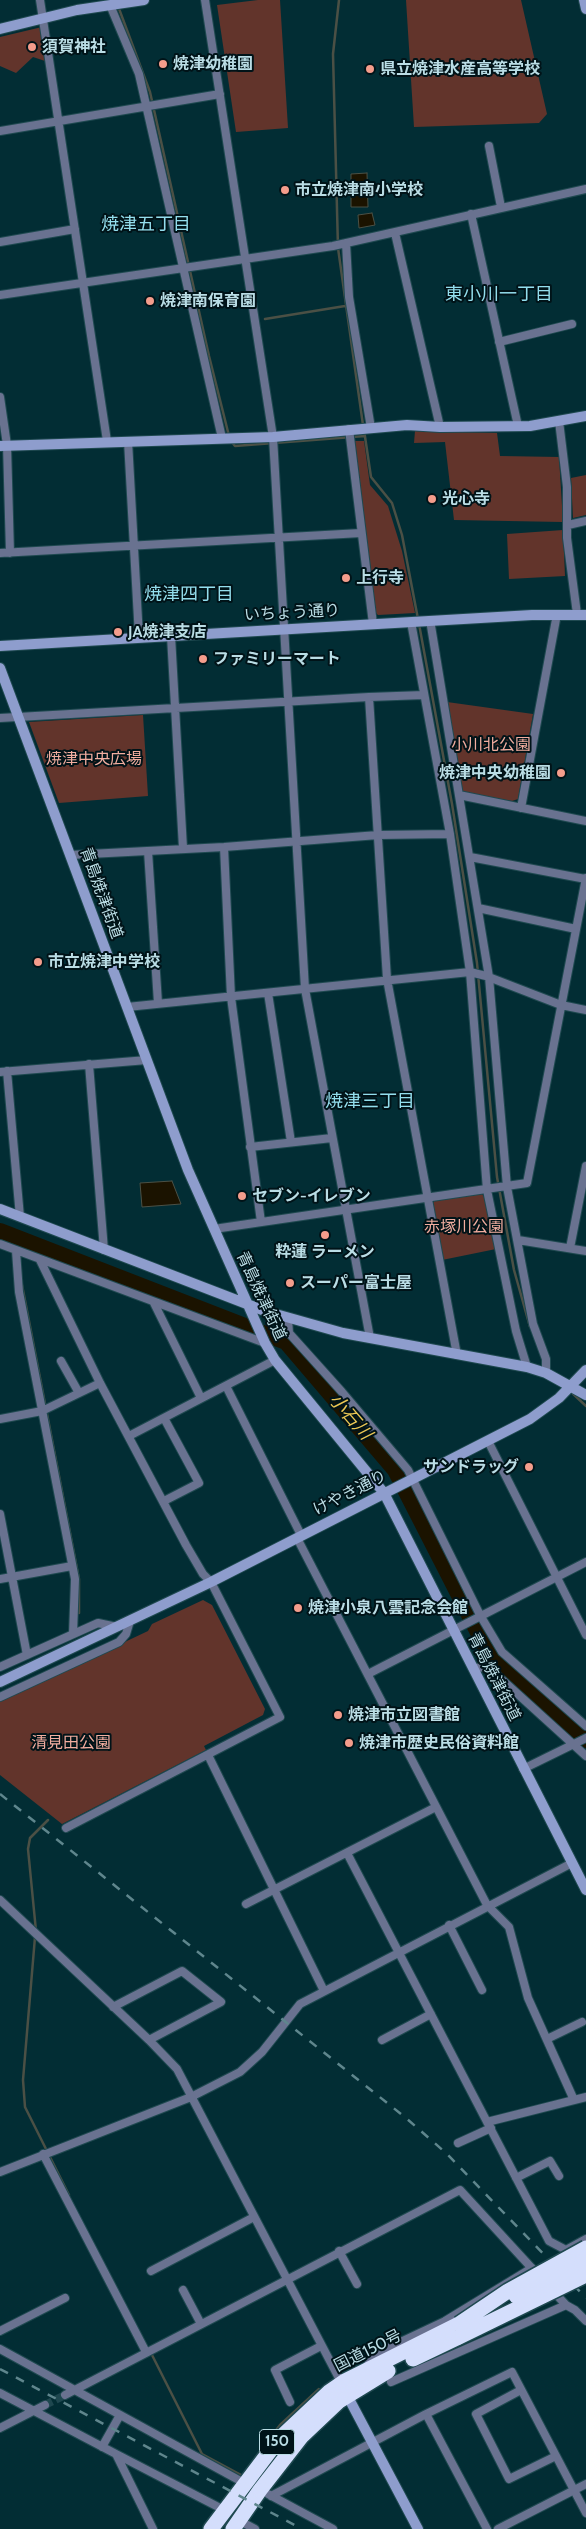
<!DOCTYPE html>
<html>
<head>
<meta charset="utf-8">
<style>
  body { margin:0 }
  canvas { display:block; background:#022d34 }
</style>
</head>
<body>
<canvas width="586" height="2529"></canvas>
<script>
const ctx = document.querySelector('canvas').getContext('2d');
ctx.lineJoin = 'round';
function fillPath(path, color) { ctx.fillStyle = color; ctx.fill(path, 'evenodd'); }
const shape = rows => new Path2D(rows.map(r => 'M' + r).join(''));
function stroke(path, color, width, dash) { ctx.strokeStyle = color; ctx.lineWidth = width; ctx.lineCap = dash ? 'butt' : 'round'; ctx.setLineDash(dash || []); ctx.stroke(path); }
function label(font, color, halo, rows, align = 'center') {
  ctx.font = font + ' Cabin,"Noto Sans JP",sans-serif'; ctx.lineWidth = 4; ctx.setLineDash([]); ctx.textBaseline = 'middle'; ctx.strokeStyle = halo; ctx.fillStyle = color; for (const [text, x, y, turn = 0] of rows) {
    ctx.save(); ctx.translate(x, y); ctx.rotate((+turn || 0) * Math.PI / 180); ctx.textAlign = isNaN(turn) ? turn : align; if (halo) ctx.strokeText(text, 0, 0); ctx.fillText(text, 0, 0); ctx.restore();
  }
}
const green = shape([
  [258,0,280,0,288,128,236,132,217,5],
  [406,0,521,0,547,114,539,123,414,127],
  [42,27,45,61,33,57,16,73,0,66,0,37],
  [415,431,497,433,500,456,559,457,563,522,454,520,445,442,414,443],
  [355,441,364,441,370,485,388,506,402,551,415,613,378,615,376,613],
  [586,475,586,515,573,518,571,478],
  [563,530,565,576,509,579,507,534],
  [447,702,533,714,518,799,512,801,465,793,461,790],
  [143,715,148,796,59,803,29,722],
  [482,1194,485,1198,496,1249,442,1260,432,1205,434,1201],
  [203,1600,212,1605,265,1709,263,1715,204,1746,206,1750,62,1824,0,1775,0,1701,148,1631,152,1624]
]);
const water = shape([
  [367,173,368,207,351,207,351,174,367,173],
  [372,213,375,225,359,228,358,215,372,213],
  [172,1181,181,1204,142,1207,140,1183,172,1181]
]);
const stream = shape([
  [339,0,333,54,338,248,363,425],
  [118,6,150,92,209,356,229,436],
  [265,319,345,306],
  [364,430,371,477,392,503,402,535,418,619],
  [231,441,235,446,365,436],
  [419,624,452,804,477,963,497,1177,514,1270,530,1327],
  [20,1250,21,1239],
  [22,1285,79,1579,79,1613],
  [569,1390,586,1406],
  [36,1931,28,1849,30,1838,48,1820],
  [35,1937,23,2080,25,2107,69,2195],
  [151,2353,202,2454,243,2476],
  [256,2457,280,2425,319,2389]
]);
const river = shape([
  [0,1231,286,1342,395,1470,488,1652,586,1740]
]);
const streetTunnel = shape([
  [45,2405,65,2395]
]);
const street = shape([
  [40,0,107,441],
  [205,0,273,437,305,989,370,1338],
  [110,5,139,74,222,438],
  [0,131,220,94],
  [489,146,501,207],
  [471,214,518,426],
  [395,233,440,427],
  [0,242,75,229],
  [346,243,349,297,371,428],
  [0,295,333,246,586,189],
  [499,342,572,324],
  [0,397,7,445,10,553],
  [559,421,567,487,567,538,577,614],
  [349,429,373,624],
  [128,441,139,637],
  [568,525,586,521],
  [0,553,361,533],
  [430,620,489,977,507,1187,533,1324,546,1359,546,1373],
  [411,622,450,834,470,972,487,1190,516,1331,527,1367],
  [171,636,183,848],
  [369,697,424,695],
  [0,718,369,697,387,979,457,1355],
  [459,795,586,821],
  [521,808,557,614],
  [224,847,231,997,261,1222],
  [148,851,158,1003],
  [70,855,224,847,378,835,450,834],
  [470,857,586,879],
  [478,908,576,929],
  [268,993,291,1142],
  [127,1007,470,972,486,976,561,1005,586,1010],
  [89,1064,104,1250],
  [7,1071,20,1217],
  [0,1072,147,1060],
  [250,1147,332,1138],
  [214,1229,527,1183,586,878],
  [518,1240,586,1251],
  [0,1244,265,1343],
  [570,1248,586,1166],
  [16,1251,19,1292,75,1579,73,1634],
  [40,1260,100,1383,186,1545,203,1574,211,1582,280,1717,66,1828],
  [154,1303,201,1398],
  [288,1319,289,1333,342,1392,408,1470,480,1615,502,1652,586,1726],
  [61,1361,79,1393],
  [226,1386,301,1535],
  [0,1419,42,1411,100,1383],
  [129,1436,275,1360],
  [488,1441,586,1635],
  [164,1501,199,1483,164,1418],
  [0,1514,27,1655],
  [297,1538,487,1905,509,1927,528,1998,574,2100],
  [0,1579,72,1566],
  [0,1667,98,1623,117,1627],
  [473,1668,488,1667,586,1756],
  [368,1674,586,1562],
  [0,1697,119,1642,126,1634,130,1621],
  [208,1755,324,1991],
  [523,1769,586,1738],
  [347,1853,549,2241,566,2250,572,2257],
  [0,1900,149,2040,177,2069,342,2384],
  [246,1904,436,1807],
  [449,1925,482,1990],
  [113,2007,182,1971,221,2002,149,2040],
  [547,2039,582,2022],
  [382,2040,431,2014],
  [487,2122,586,2097],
  [458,2143,491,2128],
  [43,2154,146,2352],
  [0,2172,191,2097,240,2072,262,2052,300,2004,572,1863],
  [516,2178,550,2161,559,2176],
  [566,2250,586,2239],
  [339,2251,357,2284],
  [151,2271,254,2217],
  [183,2290,201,2324],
  [552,2290,566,2305],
  [0,2331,65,2298],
  [0,2349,246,2484],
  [367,2366,377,2353,445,2321,532,2268],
  [391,2382,566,2305,575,2310,586,2321],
  [521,2390,476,2414,509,2479,556,2456],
  [0,2393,116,2454,153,2529],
  [65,2395,460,2190,539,2276],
  [290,2402,275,2370,321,2346],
  [426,2414,487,2529],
  [0,2428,45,2405],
  [102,2447,120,2415],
  [116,2454,226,2511],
  [268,2494,333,2529],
  [271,2496,426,2414,512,2372,586,2513],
  [240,2521,255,2529],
  [498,2529,586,2484]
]);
const secondary = shape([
  [584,0,586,9],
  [0,29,77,10,144,0],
  [0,446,273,437,407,425,440,427,530,426,586,416],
  [0,646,532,615,586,615],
  [0,668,188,1170,265,1343,275,1360,384,1493,586,1890],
  [0,1209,265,1311,343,1333,527,1367,546,1373,586,1395],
  [0,1682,211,1582,530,1419,559,1398,586,1370],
  [347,2395,418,2529]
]);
const highway = shape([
  [413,2359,459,2337],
  [211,2529,279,2439,329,2392,345,2381,459,2324],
  [233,2529,260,2490,302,2436,339,2401,388,2371]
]);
const rail = shape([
  [0,1794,406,2118,446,2153,586,2298],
  [0,2369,302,2529]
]);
const highwayBridge = shape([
  [516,2296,586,2262],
  [459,2324,508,2291,586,2248],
  [459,2337,586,2275]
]);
const markers = [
  [32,47,5,"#f49d8c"],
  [163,64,5,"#f49d8c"],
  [370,69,5,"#f49d8c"],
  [285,190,5,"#f49d8c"],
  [150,301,5,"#f49d8c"],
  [432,499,5,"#f49d8c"],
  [346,578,5,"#f49d8c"],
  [118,632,5,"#f49d8c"],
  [203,659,5,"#f49d8c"],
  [561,773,5,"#f49d8c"],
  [38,962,5,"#f49d8c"],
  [242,1196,5,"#f49d8c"],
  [325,1235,5,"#f49d8c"],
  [290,1283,5,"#f49d8c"],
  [529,1467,5,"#f49d8c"],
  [298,1608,5,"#f49d8c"],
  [338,1715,5,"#f49d8c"],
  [349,1743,5,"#f49d8c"]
];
const shields = [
  [277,2442,35]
];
const shieldNames = [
  ["150",277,2442]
];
const poiNames = [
  ["須賀神社",42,47],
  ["焼津幼稚園",173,64],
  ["県立焼津水産高等学校",380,69],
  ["市立焼津南小学校",295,190],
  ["焼津南保育園",160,301],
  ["光心寺",442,499],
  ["上行寺",356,578],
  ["JA焼津支店",128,632],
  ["ファミリーマート",213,659],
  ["焼津中央幼稚園",551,773,"right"],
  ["市立焼津中学校",48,962],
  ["セブン-イレブン",252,1196],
  ["粋蓮 ラーメン",325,1252,"center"],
  ["スーパー富士屋",300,1283],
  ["サンドラッグ",519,1467,"right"],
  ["焼津小泉八雲記念会館",308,1608],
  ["焼津市立図書館",348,1715],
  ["焼津市歴史民俗資料館",359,1743]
];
const streetNames = [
  ["いちょう通り",292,613,-3],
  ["青島焼津街道",101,893,70],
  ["青島焼津街道",261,1296,65],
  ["けやき通り",350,1493,-27],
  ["青島焼津街道",494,1677,63],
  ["国道150号",368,2351,-27]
];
const parkNames = [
  ["小川北公園",491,745],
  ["焼津中央広場",94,759],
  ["赤塚川公園",464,1227],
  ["清見田公園",71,1743]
];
const neighbourhoodNames = [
  ["焼津五丁目",146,225],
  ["東小川一丁目",499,295],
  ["焼津四丁目",189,595],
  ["焼津三丁目",370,1102]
];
const waterNames = [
  ["小石川",350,1417,49]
];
fillPath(green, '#62342b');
fillPath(water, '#1b1300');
stroke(water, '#4b5045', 1);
stroke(stream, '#4b5045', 2.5);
stroke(river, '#1b1300', 16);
stroke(streetTunnel, '#1e474f', 8, [8, 4]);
stroke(street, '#1f4950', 10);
stroke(secondary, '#1f4950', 12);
stroke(highway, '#1f4950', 18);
stroke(street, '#697290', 8);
stroke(secondary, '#8e9dcd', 10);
stroke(highway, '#d4defc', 15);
stroke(rail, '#5f868d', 2.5, [9, 9]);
stroke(highwayBridge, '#1f4950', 18, []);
stroke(highwayBridge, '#d4defc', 15);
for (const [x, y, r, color] of markers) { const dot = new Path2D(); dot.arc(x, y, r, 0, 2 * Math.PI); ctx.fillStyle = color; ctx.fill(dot); stroke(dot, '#001318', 2); }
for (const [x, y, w] of shields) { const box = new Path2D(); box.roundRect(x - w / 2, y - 12.5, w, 25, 4); ctx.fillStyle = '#001318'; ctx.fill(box); stroke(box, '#badde5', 1); }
label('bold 15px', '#badde5', null, shieldNames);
label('bold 16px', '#badde5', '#001318', poiNames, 'left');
label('16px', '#badde5', '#001318', streetNames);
label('16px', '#f1ad9f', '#001318', parkNames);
label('18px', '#93deed', '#001318', neighbourhoodNames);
label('italic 18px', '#ebc754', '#001318', waterNames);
</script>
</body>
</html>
